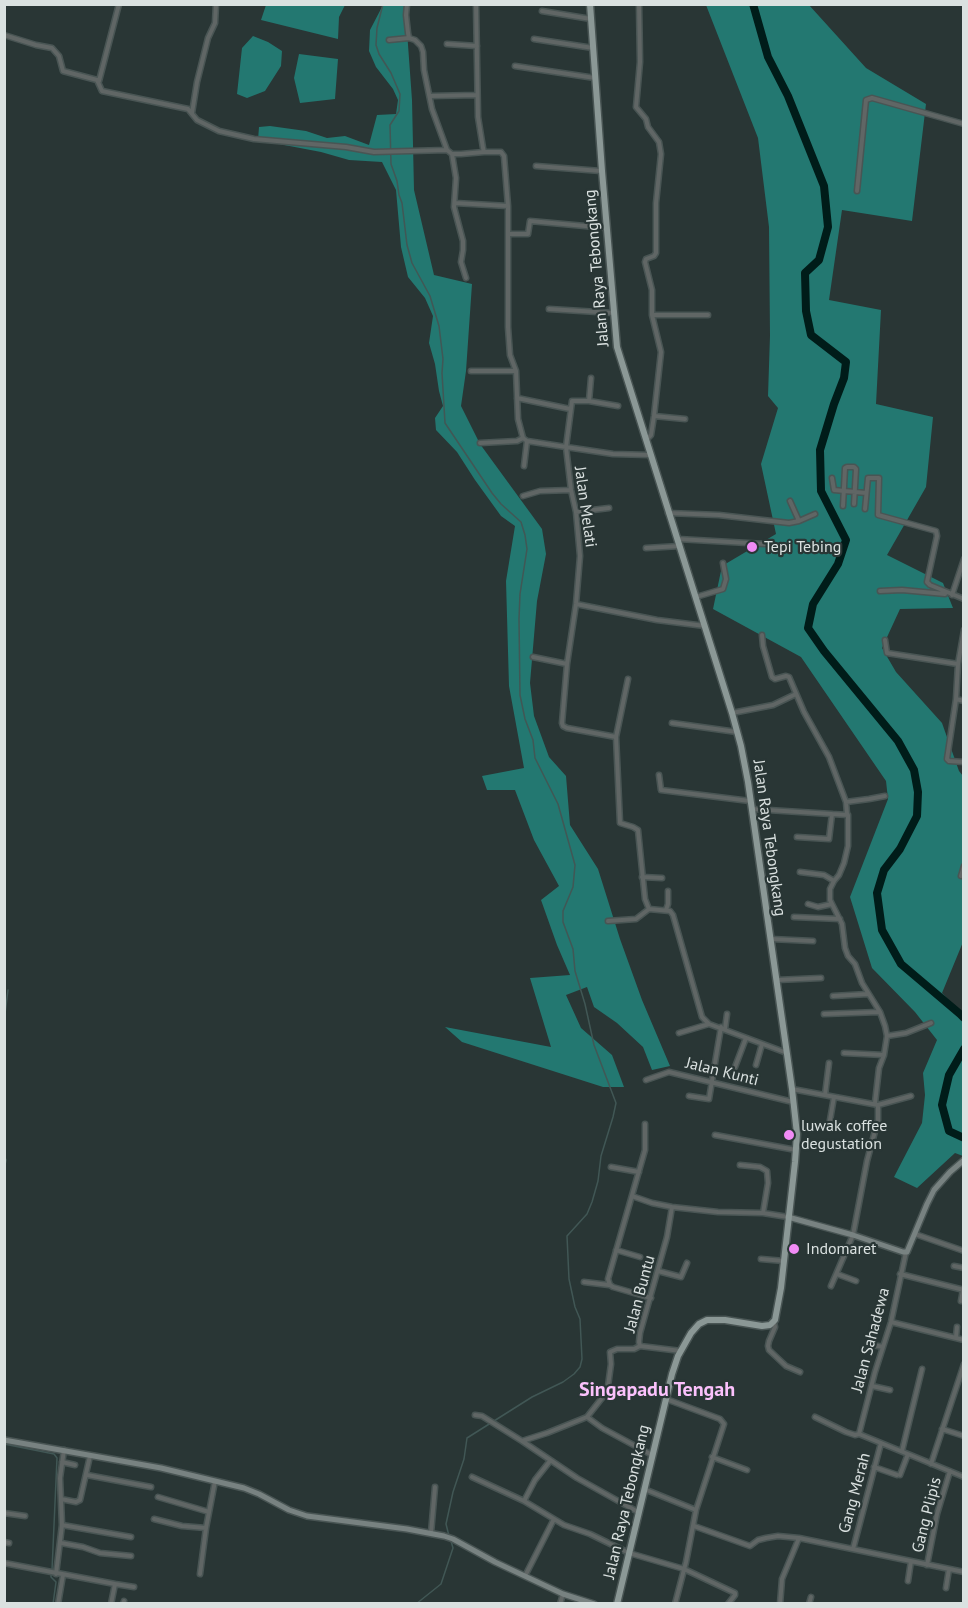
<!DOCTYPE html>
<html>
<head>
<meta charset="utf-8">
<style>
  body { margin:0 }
  #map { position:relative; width:968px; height:1608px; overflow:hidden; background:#293635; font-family:"PT Sans",sans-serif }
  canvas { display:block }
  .frame { position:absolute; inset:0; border:6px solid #dae1e0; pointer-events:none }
</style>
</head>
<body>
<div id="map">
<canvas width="968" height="1608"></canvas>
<div class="frame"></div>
</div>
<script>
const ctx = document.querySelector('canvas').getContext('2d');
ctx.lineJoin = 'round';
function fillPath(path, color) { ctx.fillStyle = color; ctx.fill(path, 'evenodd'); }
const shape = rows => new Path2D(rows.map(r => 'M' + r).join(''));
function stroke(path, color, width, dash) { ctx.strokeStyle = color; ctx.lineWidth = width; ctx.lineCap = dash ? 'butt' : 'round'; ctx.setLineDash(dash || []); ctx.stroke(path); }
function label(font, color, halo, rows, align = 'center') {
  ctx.font = font + ' "PT Sans",sans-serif'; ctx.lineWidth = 4.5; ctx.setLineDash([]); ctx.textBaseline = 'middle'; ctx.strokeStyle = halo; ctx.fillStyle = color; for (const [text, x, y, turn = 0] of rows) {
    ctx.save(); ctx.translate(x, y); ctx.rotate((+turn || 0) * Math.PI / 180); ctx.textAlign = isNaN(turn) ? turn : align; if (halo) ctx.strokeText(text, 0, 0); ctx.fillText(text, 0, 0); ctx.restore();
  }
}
const forest = shape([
  [266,5,345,5,339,17,338,39,261,20],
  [383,5,409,5,407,31,412,100,414,190,434,275,472,284,466,371,461,406,480,444,542,529,546,554,537,601,530,683,534,716,549,757,566,776,570,825,598,869,620,939,642,1000,670,1066,652,1070,643,1047,617,1023,594,1007,587,987,566,995,581,1028,612,1055,624,1087,603,1087,462,1042,445,1027,551,1047,530,978,570,975,557,945,541,900,559,886,534,840,515,790,487,790,482,776,524,768,509,686,506,581,515,526,501,516,475,480,457,452,436,430,435,418,443,406,439,391,435,364,429,343,433,316,425,298,408,277,401,247,396,190,382,162,349,160,321,152,258,140,259,127,270,126,306,131,327,138,345,136,369,145,377,115,396,114,398,100,393,89,376,67,369,51,370,30],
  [706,5,809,5,866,68,926,104,912,221,842,210,829,300,881,310,876,404,933,417,926,487,887,555,943,583,953,608,900,609,882,648,896,672,942,723,959,771,963,776,963,942,942,993,963,1015,963,1156,955,1153,917,1188,894,1177,922,1123,925,1095,923,1073,937,1040,915,1012,872,968,850,897,888,799,886,781,801,657,713,609,722,566,776,534,761,464,778,408,768,396,770,336,769,227,758,138],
  [253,36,268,42,282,51,281,66,265,91,247,98,237,94,242,48],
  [299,54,338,59,335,99,300,103,294,78]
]);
const stream = shape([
  [383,4,377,28,376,45,379,54,391,73,400,94,399,111,390,125,391,164,397,181,399,195,402,203,407,245,412,263,430,296,439,326,443,359,442,373,445,423,492,493,501,504,521,522,525,535,527,549,520,594,519,619,520,695,525,719,533,740,535,758,558,804,575,865,573,887,563,911,563,922,573,949,575,971,585,1004,594,1045,616,1103,613,1117,601,1156,598,1181,592,1202,587,1214,567,1236,569,1279,575,1307,580,1319,582,1359,580,1367,574,1374,563,1382,532,1397,467,1438,464,1459,453,1492,446,1524,449,1536],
  [4,1022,8,990],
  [4,1155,6,1160,4,1170],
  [4,1444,54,1454,57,1458,52,1570],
  [51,1574,51,1577,56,1582,53,1604],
  [416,1604,441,1584,453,1548,451,1541]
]);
const river = shape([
  [753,4,768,57,788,96,824,186,828,227,819,260,805,273,806,311,811,335,846,362,844,378,834,404,820,450,821,491,846,540,838,564,813,604,808,628,824,651,898,741,914,770,918,792,917,816,900,849,884,870,877,893,882,930,901,964,960,1014,964,1018],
  [964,1049,949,1075,942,1105,949,1131,964,1138]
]);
const minor = shape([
  [407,4,406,15,408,33,409,38,415,40,421,46,423,52,424,70,432,109,447,150],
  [476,4,478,117,483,148,484,152,501,152,504,156,508,206,508,327,510,355,516,371,518,419,523,438,527,441,566,447,571,490,576,512,580,556,576,604,567,664,562,723,563,726,567,728,616,737,620,823,633,827,638,830,645,899,649,909,670,911,673,915,702,1017,709,1024,787,1053],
  [639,4,640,62,636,107,646,119,648,127,659,142,661,154,656,203,656,253,654,256,646,259,645,262,652,290,652,315,661,352,654,416,651,435,646,440],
  [542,11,591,19],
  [4,35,36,45,52,48,59,56,63,71,97,80,102,91,188,109,197,120,219,131,254,139,346,147,374,152,447,150,452,154,461,154,484,152],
  [534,39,593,48],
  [389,40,409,38],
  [447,44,477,46],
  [515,66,595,78],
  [99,81,119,4],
  [430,96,477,95],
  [192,113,197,82,208,38,215,23,216,4],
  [452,154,456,178,454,207,463,241,463,250,461,262,466,278],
  [536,166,601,171],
  [857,191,866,100,872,98,964,124],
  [455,203,508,206],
  [509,234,528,234,530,221,607,228],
  [549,309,614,313],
  [652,315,708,315],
  [471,371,516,371],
  [517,398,570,409],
  [589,401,591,378],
  [618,406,589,401,572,401,566,447,613,454,650,455],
  [654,416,685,419],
  [480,443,517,441,523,438],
  [524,466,527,441],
  [832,478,834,490,866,493],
  [523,496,540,491,571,490],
  [790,501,799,521],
  [843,506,845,468,847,467,854,467,856,469,854,504],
  [865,509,868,478,879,478,878,515,936,531,937,536,927,582,930,585,964,599],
  [576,512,609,508],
  [668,513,719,515,789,523,799,521,815,514],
  [678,539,765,544],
  [646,548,680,546],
  [880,591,902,590,945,594],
  [952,595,964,559],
  [696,597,723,589,726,579,723,563],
  [576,604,657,620,705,626],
  [964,630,958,664,956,699,947,759,949,761,964,762],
  [762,635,763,646,772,677,775,679,786,676,789,677,804,712,829,757,846,802,847,814],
  [885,640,887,653,958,664],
  [533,657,567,664],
  [956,699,964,701],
  [732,713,773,705,796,694],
  [672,723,737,732],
  [616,737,628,679],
  [659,775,661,790,750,801],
  [846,802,869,799,885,796],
  [752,809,848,815,848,846,844,863,839,875,834,881,830,889,830,900,842,924,845,948,848,956,855,964,862,983,880,1012,885,1026,887,1036,884,1055,879,1068,875,1103],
  [797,837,829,839,832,814],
  [800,872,824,875,834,881],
  [961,876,964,866],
  [642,877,662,878],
  [808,904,818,907,832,904],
  [666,910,668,904,668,891],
  [794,917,840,919],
  [608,921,636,919,649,909],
  [771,939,813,941],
  [777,980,821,978],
  [833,996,868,994],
  [824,1014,879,1012],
  [725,1029,727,1014],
  [679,1033,709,1024],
  [887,1036,906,1033,931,1023],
  [844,1053,884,1055],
  [756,1065,762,1044],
  [735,1067,746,1038],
  [646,1080,669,1072,793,1102],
  [792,1089,878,1105,911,1096],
  [825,1095,829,1063],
  [689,1096,709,1099,721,1027],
  [830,1120,834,1097],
  [645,1124,645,1150,608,1279,610,1285,613,1287,651,1298],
  [715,1135,796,1150],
  [740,1165,760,1167,767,1171,768,1183,763,1213],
  [611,1167,639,1172],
  [632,1196,652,1203,672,1207,718,1212,763,1213,788,1217],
  [915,1234,964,1251],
  [616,1250,640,1257],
  [761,1259,784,1261],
  [954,1266,964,1268],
  [658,1271,681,1277,687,1263],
  [837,1274,856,1281],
  [900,1274,964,1290],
  [584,1282,609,1285],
  [831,1286,853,1235,867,1161,878,1120,878,1105],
  [961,1301,963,1290],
  [774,1322,775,1327,769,1341,768,1346,769,1350,786,1366,800,1372],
  [891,1322,964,1340],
  [956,1337,957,1327],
  [868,1344,883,1347],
  [640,1346,639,1342,640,1333,667,1237,672,1207],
  [640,1346,681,1351],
  [872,1386,890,1390],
  [666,1399,720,1419,724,1424,696,1510,686,1562,675,1604],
  [475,1415,482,1416,522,1441],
  [587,1417,602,1428,652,1455],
  [815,1417,846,1432,855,1435,859,1434,964,1477],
  [942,1429,964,1436],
  [859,1434,875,1372,891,1322,906,1252],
  [902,1451,922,1369],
  [712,1457,747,1470],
  [62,1462,75,1465],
  [931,1464,964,1364],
  [874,1467,897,1475],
  [87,1475,151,1487],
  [900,1475,908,1454],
  [472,1477,524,1501,564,1525,590,1534,629,1553,684,1569,735,1593,735,1595,728,1604],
  [644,1489,696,1510],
  [158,1497,209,1512],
  [61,1499,76,1502,80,1500,90,1456],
  [524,1501,535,1480,550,1461],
  [638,1512,577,1478,522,1441,547,1433,587,1417,602,1398,608,1386,611,1364,610,1352,617,1349,634,1349,640,1346],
  [4,1513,25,1516],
  [154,1519,182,1526,206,1528],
  [62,1525,131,1537],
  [694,1526,750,1546,758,1540,766,1538,778,1536,799,1538],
  [431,1533,435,1487],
  [4,1542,9,1543],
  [61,1543,83,1547,100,1553,131,1556],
  [853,1549,881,1443],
  [4,1563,115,1584,111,1604],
  [927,1565,937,1514,950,1471],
  [56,1574,62,1525,60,1478,64,1450],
  [200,1574,206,1528,215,1481],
  [525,1576,554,1519],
  [908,1581,911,1561],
  [115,1584,134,1587],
  [946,1588,949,1569],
  [58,1604,63,1575],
  [123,1604,124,1601],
  [560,1604,563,1594],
  [780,1604,782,1579,799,1538,964,1572],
  [809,1604,811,1597]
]);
const secondary = shape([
  [788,1217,853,1235,903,1252,907,1252,927,1204,934,1190,950,1172,964,1160],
  [4,1440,161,1468,244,1488,259,1494,289,1510,307,1516,407,1529,444,1536,453,1539,495,1562,563,1594,594,1604]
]);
const primary = shape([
  [590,4,602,171,617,347,732,713,741,746,748,782,782,1019,792,1089,797,1134,795,1162,781,1288,775,1320,770,1325,762,1326,725,1320,707,1320,699,1324,691,1333,678,1356,672,1374,617,1604]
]);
const markers = [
  [752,547,6,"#f18bf5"],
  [789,1135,6,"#f18bf5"],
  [794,1249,6,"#f18bf5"]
];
const streetNames = [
  ["Jalan Raya Tebongkang",597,268,-95],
  ["Jalan Melati",585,507,82],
  ["Jalan Raya Tebongkang",769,838,82],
  ["Jalan Kunti",722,1072,14],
  ["Jalan Buntu",640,1294,-75],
  ["Jalan Sahadewa",871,1340,-75],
  ["Gang Merah",855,1493,-75],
  ["Jalan Raya Tebongkang",627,1502,-77],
  ["Gang Plipis",927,1515,-76]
];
const poiNames = [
  ["Tepi Tebing",764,547],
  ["luwak coffee",801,1126],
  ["degustation",801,1144],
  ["Indomaret",806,1249]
];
const quarterNames = [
  ["Singapadu Tengah",657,1390]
];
fillPath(forest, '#237871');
stroke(stream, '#415755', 1.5);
stroke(river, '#001c19', 8);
stroke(minor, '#495554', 7);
stroke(secondary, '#495554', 8);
stroke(primary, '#495554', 9);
stroke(minor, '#606665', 4);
stroke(secondary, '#788281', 5);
stroke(primary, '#8b9896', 6);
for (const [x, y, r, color] of markers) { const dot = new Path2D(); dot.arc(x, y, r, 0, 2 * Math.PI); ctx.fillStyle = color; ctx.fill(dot); stroke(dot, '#293635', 2); }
label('16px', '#dae1e0', '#293635', streetNames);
label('16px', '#dae1e0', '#293635', poiNames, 'left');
label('bold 20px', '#fbc1fc', '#293635', quarterNames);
</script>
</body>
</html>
